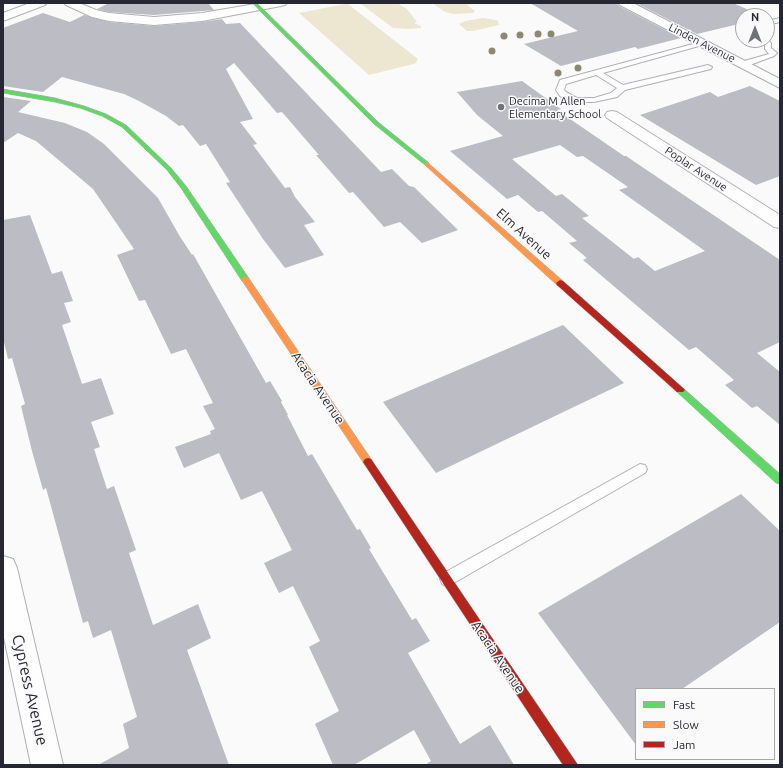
<!DOCTYPE html>
<html>
<head>
<meta charset="utf-8">
<style>
  body { margin:0 }
  #map { position:relative; width:783px; height:768px; overflow:hidden; background:#fafafa; font-family:Ubuntu,sans-serif }
  canvas { display:block }
  .frame { position:absolute; inset:0; border:4px solid #262733; pointer-events:none }
  .legend { position:absolute; left:635px; top:688px; width:140px; height:72px; box-sizing:border-box; background:#fafafa; border:1px solid #a5a6aa; margin:0; padding:5px 7px; list-style:none; font-size:12px; color:#262733 }
  .legend li { display:flex; align-items:center; gap:8px; height:20px }
  .legend b { width:20px; border:1px solid #a5a6aa }
  .north { position:absolute; left:735px; top:8px; width:40px; height:40px; box-sizing:border-box; background:#fafafa; border:1px solid #a5a6aa; border-radius:50%; rotate:0deg; font-size:11px; font-weight:700; line-height:16px; text-align:center; color:#262733 }
  .north::after { content:''; display:block; margin:auto; width:14px; height:18px; background:#707179; clip-path:polygon(50% 0,100% 100%,50% 72%,0 100%) }
</style>
</head>
<body>
<div id="map">
<canvas width="783" height="768"></canvas>
<div class="frame"></div>
<ul class="legend">
<li><b style="height:5px;background:#63d668"></b>Fast</li>
<li><b style="height:5px;background:#ff974d"></b>Slow</li>
<li><b style="height:5px;background:#b3261e"></b>Jam</li>
</ul>
<div class="north">N</div>
</div>
<script>
const ctx = document.querySelector('canvas').getContext('2d');
ctx.lineJoin = 'round';
function fillPath(path, color) { ctx.fillStyle = color; ctx.fill(path, 'evenodd'); }
const shape = rows => new Path2D(rows.map(r => 'M' + r).join(''));
function stroke(path, color, width, dash) { ctx.strokeStyle = color; ctx.lineWidth = width; ctx.lineCap = dash ? 'butt' : 'round'; ctx.setLineDash(dash || []); ctx.stroke(path); }
function label(font, color, halo, rows, align = 'center') {
  ctx.font = font + ' Ubuntu,sans-serif'; ctx.lineWidth = 3; ctx.setLineDash([]); ctx.textBaseline = 'middle'; ctx.strokeStyle = halo; ctx.fillStyle = color; for (const [text, x, y, turn = 0] of rows) {
    ctx.save(); ctx.translate(x, y); ctx.rotate((+turn || 0) * Math.PI / 180); ctx.textAlign = isNaN(turn) ? turn : align; if (halo) ctx.strokeText(text, 0, 0); ctx.fillText(text, 0, 0); ctx.restore();
  }
}
const green = shape([
  [366,3,397,3,407,9,417,22,414,23,421,26,421,28,410,29,393,28,361,4],
  [432,3,480,3,467,5,475,11,473,13,453,14,445,12],
  [345,4,348,4,418,59,416,62,417,63,369,75,299,13],
  [483,18,496,20,498,21,499,25,473,31,467,31,459,24,465,21]
]);
const building = shape([
  [109,3,168,4,208,3,214,10,154,15,109,12,97,9],
  [530,3,616,3,619,6,681,38,638,49,635,47,561,66,524,44,578,31],
  [636,3,733,3,762,16,743,16,743,23,697,34],
  [43,13,70,22,84,15,109,22,154,26,202,22,222,19,226,24,240,23,381,172,392,169,409,186,414,187,458,230,422,243,400,222,384,227,353,192,349,193,316,155,319,155,282,112,277,113,234,63,226,69,253,119,240,122,257,144,253,145,285,188,290,187,295,197,315,222,304,225,324,255,285,268,263,239,226,183,230,182,206,144,200,146,183,125,179,126,166,116,139,101,124,94,62,77,43,92,3,86,3,28],
  [522,81,561,109,557,110,624,156,626,156,780,260,780,342,757,353,780,372,780,425,757,406,752,408,725,385,734,380,696,347,689,350,583,260,587,258,569,243,577,241,542,211,538,212,518,195,507,199,450,151,503,136,477,115,457,92],
  [560,145,577,157,583,156,628,187,619,190,705,251,655,271,638,257,634,259,582,218,589,216,562,194,556,196,512,159],
  [750,86,780,101,780,176,756,185,640,115,710,92,718,97],
  [3,97,31,101,18,112,65,123,87,132,104,144,158,198,179,235,192,255,193,254,266,383,270,381,282,401,281,402,288,415,287,415,308,456,312,454,357,530,360,529,371,548,369,549,412,620,416,618,430,641,408,653,460,744,490,725,514,765,425,765,431,761,414,730,354,765,333,765,315,724,339,711,309,647,320,641,293,586,279,593,264,563,292,550,262,491,241,500,219,453,184,468,175,447,211,434,210,431,215,429,203,406,213,403,186,349,171,354,145,300,139,301,117,255,134,249,93,189,36,141,18,133,3,143],
  [30,215,52,274,62,271,73,301,64,303,71,322,62,325,82,384,101,378,114,414,91,422,100,447,94,449,107,489,114,486,136,550,129,553,153,625,198,604,211,638,187,650,229,765,98,765,129,748,123,724,137,717,111,630,93,638,88,621,83,623,46,488,43,490,32,451,21,406,25,404,12,358,8,359,3,338,3,220],
  [563,325,624,383,436,473,383,402],
  [741,494,780,531,780,622,682,689,636,689,636,745,538,613]
]);
const lane = shape([
  [780,18,780,22,767,25,767,21,780,18],
  [767,38,771,43,771,48,777,53,774,56,747,66,741,66,741,62,769,54,765,49,765,43,762,40,767,40,767,38],
  [704,41,706,42,706,44,603,73,623,85,708,65,712,67,711,69,625,90,617,97,594,102,573,102,560,96,556,90,560,80,704,41],
  [596,75,617,88,611,93,594,98,577,98,566,92,564,90,566,84,596,75],
  [640,464,645,465,647,469,645,473,452,584,447,586,442,584,440,579,442,574,640,464]
]);
const street = shape([
  [30,3,47,3,45,5,3,21,3,13,30,3],
  [64,3,79,3,96,10,109,13,154,17,202,13,261,3,287,3,285,5,281,6,202,21,154,25,109,21,92,17,66,5,64,3],
  [618,3,633,3,780,79,780,88,620,5,618,3],
  [612,111,617,112,780,215,780,228,774,227,607,118,605,115,607,112,612,111],
  [3,556,13,559,17,568,63,765,31,765,3,633,3,556]
]);
const fast = shape([
  [252,3,257,3,378,122,429,163,429,165,425,165,374,124,252,3],
  [3,89,55,98,84,106,106,114,126,125,171,168,186,186,248,277,249,279,248,281,242,281,181,188,167,170,122,127,102,116,80,108,55,102,3,93,3,89],
  [680,387,683,388,780,474,780,484,776,483,677,392,675,390,677,388,680,387]
]);
const slow = shape([
  [427,162,563,281,564,283,563,285,557,285,425,165,425,163,427,162],
  [245,276,248,277,371,459,373,462,371,465,368,466,365,465,241,279,245,276]
]);
const jam = shape([
  [560,280,563,281,683,388,685,390,683,392,677,392,557,285,556,283,560,280],
  [368,458,371,459,578,765,563,765,365,465,363,462,365,459,368,458]
]);
const trees = [
  [538,34],
  [551,34],
  [520,35],
  [504,36],
  [492,51],
  [578,68],
  [558,73]
];
const markers = [
  [501,107,4,"#707179"]
];
const farStreetnames = [
  ["Linden Avenue",702,43,27],
  ["Poplar Avenue",696,169,33]
];
const farPoinames = [
  ["Decima M Allen",509,101],
  ["Elementary School",509,114]
];
const streetNames = [
  ["Elm Avenue",524,234,42],
  ["Acacia Avenue",318,388,56],
  ["Acacia Avenue",498,657,56]
];
const nearStreetnames = [
  ["Cypress Avenue",30,690,77]
];
fillPath(green, '#ede7d1');
fillPath(building, '#bbbcc4');
stroke(lane, '#afb0b5', 2);
stroke(street, '#afb0b5', 2);
stroke(fast, '#afb0b5', 1);
stroke(slow, '#afb0b5', 1);
stroke(jam, '#afb0b5', 1);
fillPath(lane, '#fefefe');
fillPath(street, '#fefefe');
fillPath(fast, '#63d668');
fillPath(slow, '#ff974d');
fillPath(jam, '#b3261e');
ctx.fillStyle = '#8e8870';
for (const [x, y] of trees) { ctx.beginPath(); ctx.arc(x, y, 3.5, 0, 2 * Math.PI); ctx.fill(); }
for (const [x, y, r, color] of markers) { const dot = new Path2D(); dot.arc(x, y, r, 0, 2 * Math.PI); ctx.fillStyle = color; ctx.fill(dot); stroke(dot, '#fafafa', 1.5); }
label('11px', '#262733', '#fafafa', farStreetnames);
label('11px', '#262733', '#fafafa', farPoinames, 'left');
label('13px', '#262733', '#fafafa', streetNames);
label('16px', '#262733', '#fafafa', nearStreetnames);
</script>
</body>
</html>
